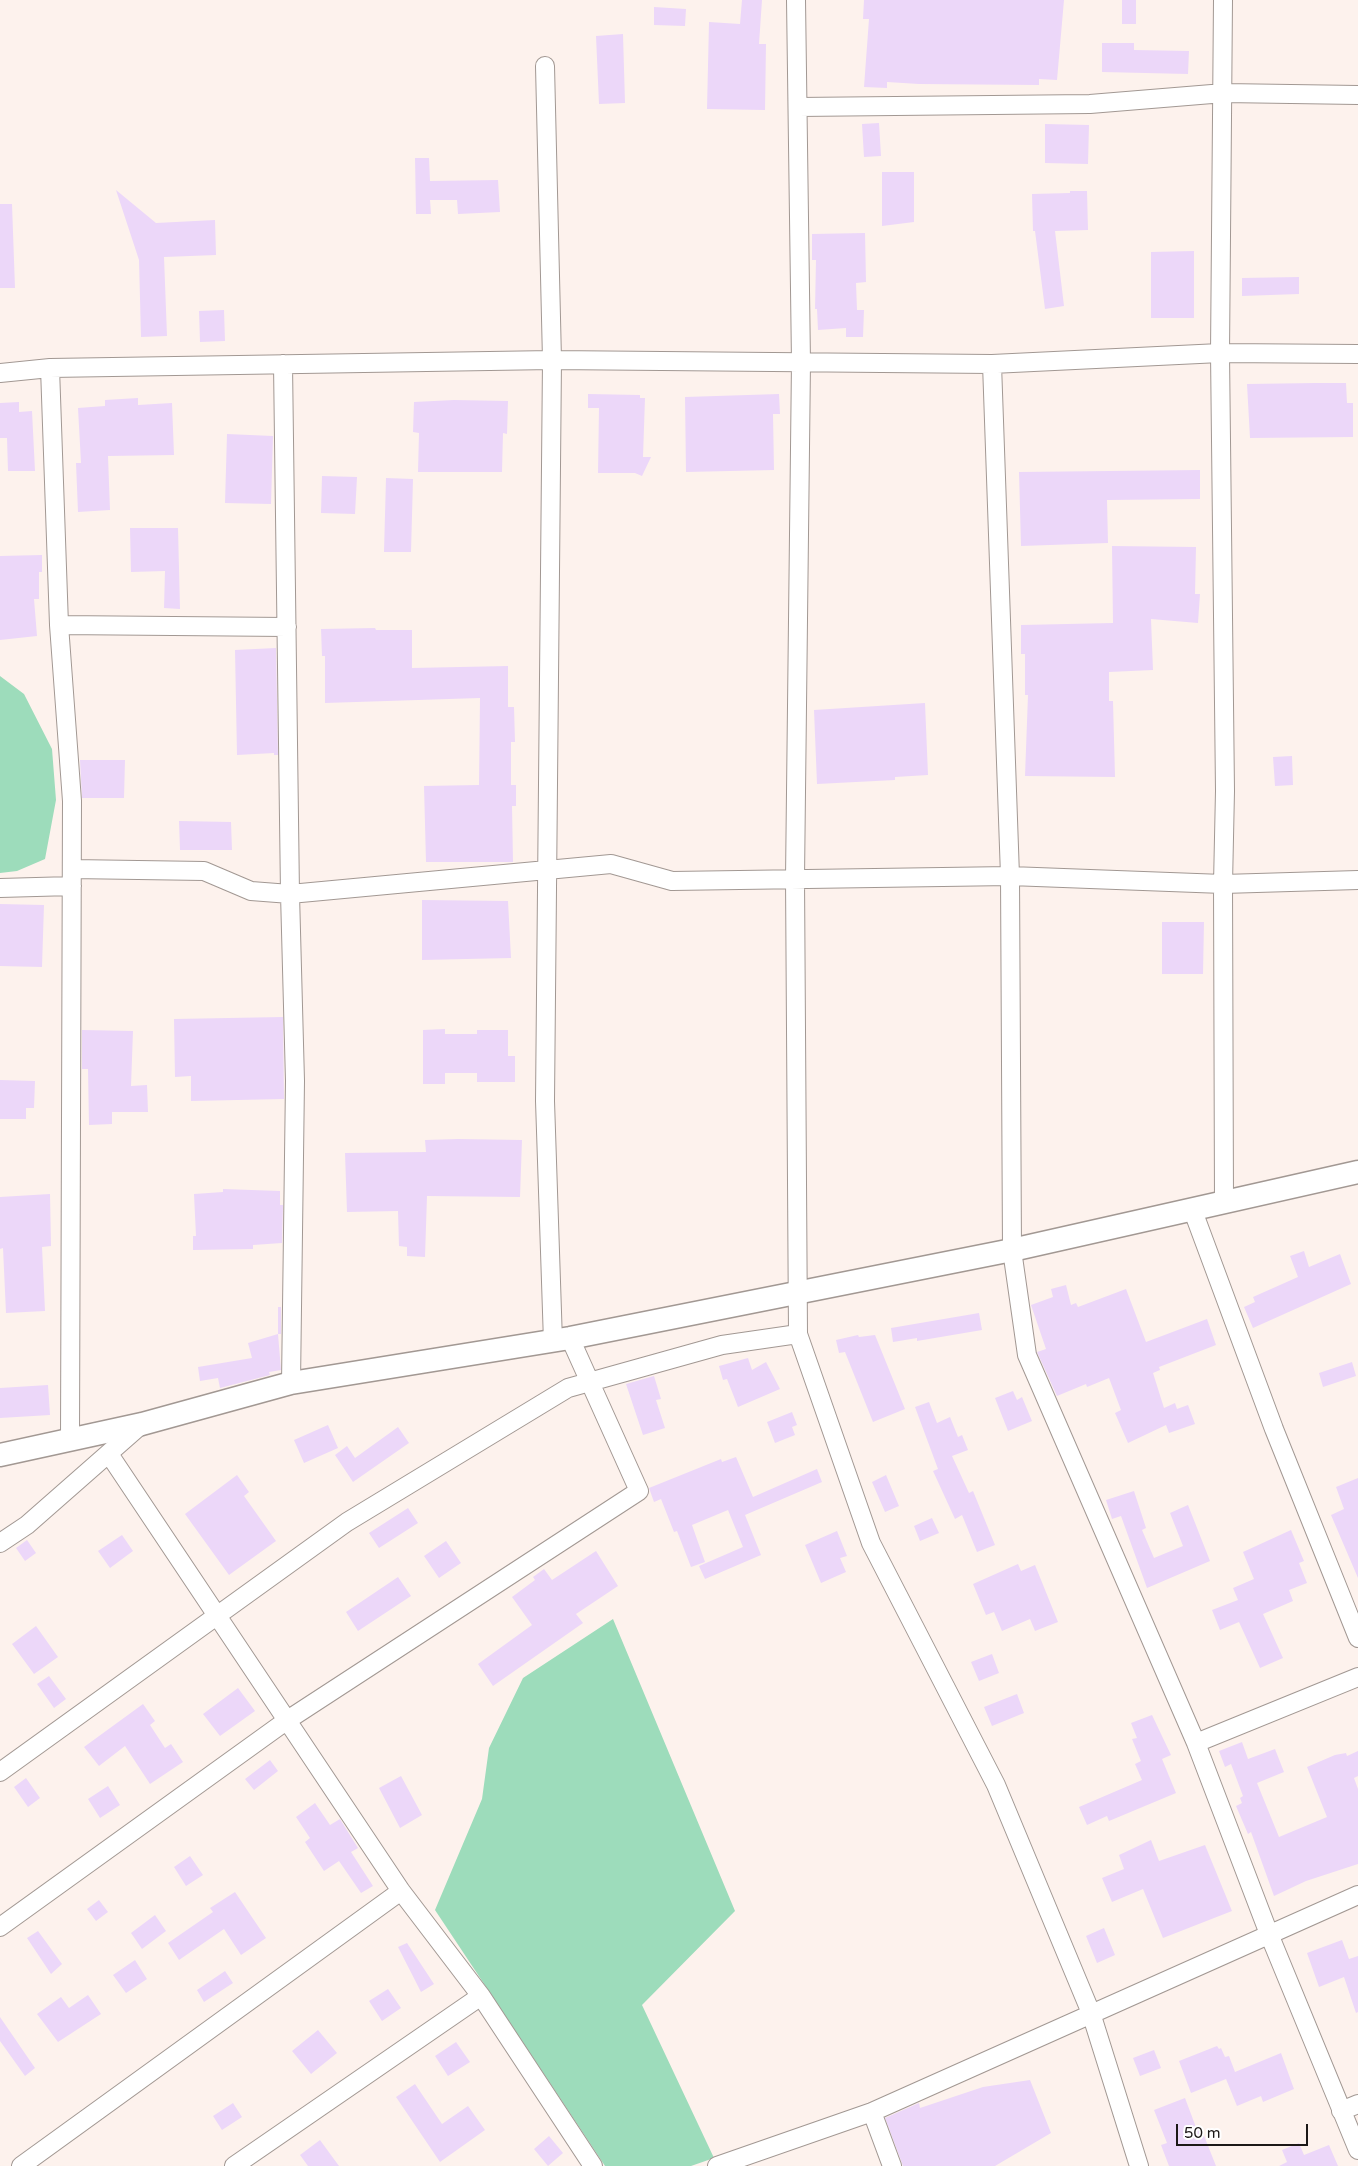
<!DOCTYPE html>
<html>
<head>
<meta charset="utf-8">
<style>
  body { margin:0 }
  #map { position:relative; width:1358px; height:2166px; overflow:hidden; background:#fdf2ed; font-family:"Varela Round",sans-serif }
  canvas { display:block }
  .scale { position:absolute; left:1176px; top:2124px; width:132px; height:22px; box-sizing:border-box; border:2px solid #1c1817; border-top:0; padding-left:6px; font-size:15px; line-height:18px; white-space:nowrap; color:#1c1817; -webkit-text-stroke:4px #fff; paint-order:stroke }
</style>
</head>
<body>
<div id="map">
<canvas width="1358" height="2166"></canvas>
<div class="scale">50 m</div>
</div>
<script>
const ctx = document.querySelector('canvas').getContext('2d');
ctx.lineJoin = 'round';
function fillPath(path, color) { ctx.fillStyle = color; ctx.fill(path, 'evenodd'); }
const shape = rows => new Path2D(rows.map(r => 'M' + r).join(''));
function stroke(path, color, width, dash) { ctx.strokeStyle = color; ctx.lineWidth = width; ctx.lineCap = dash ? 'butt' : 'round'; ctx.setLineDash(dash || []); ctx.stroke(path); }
const green = shape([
  [0,676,24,694,52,749,56,800,45,859,17,871,0,873],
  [613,1619,735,1911,642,2005,714,2158,691,2166,605,2166,435,1910,482,1799,489,1748,523,1678]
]);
const building = shape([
  [742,0,762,0,759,44,766,44,765,110,707,109,709,22,740,24],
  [864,0,1064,0,1057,80,1039,79,1039,85,919,84,887,82,887,88,864,87,869,19,863,19],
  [1122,0,1136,0,1136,24,1122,24],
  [654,7,686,9,685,26,654,25],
  [623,34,625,103,599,104,596,36],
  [1102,43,1134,43,1134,50,1189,51,1188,74,1102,72],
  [879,123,881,156,864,157,862,124],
  [1045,124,1089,125,1088,164,1045,163],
  [415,158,429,158,430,181,498,180,500,212,458,214,457,200,430,200,431,214,416,214],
  [882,172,914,172,914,222,882,226],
  [116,190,156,223,215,220,216,255,164,257,167,336,141,337,139,260],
  [1070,191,1087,191,1088,230,1055,231,1064,306,1045,309,1035,231,1033,231,1032,194,1070,193],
  [0,204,12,204,15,288,0,288],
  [865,233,866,282,856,283,857,310,864,310,863,337,846,337,846,328,818,330,817,309,815,309,816,260,812,260,812,234],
  [1194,251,1194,318,1151,318,1151,252],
  [1299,277,1299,294,1242,296,1242,278],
  [224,310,225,341,200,342,199,311],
  [1316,383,1346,383,1347,403,1353,403,1353,437,1250,438,1247,384],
  [588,394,640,395,640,398,645,398,643,457,651,457,642,476,635,473,598,473,599,408,588,408],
  [779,394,780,414,773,414,774,470,686,472,685,397],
  [138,398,138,405,172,403,174,455,108,456,110,510,78,512,76,463,81,463,78,408,105,406,105,400],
  [454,400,508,401,507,434,503,433,502,472,418,472,419,433,413,432,414,402],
  [19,402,19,412,32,411,35,471,8,471,7,438,0,438,0,403],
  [227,434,273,436,271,504,225,503],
  [1200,470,1200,499,1107,500,1108,543,1021,546,1019,472],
  [322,476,357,477,355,514,321,513],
  [386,478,413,479,411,552,384,552],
  [130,528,178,528,180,609,164,608,165,571,131,572],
  [1112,546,1196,547,1195,594,1200,594,1198,623,1151,619,1153,670,1109,672,1109,701,1113,701,1115,777,1025,776,1028,695,1025,695,1025,654,1021,654,1021,625,1113,623],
  [42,555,42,572,39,572,39,599,34,599,37,636,0,640,0,556],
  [375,628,376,630,412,630,412,668,508,666,508,707,514,707,515,742,511,742,511,785,516,785,516,806,512,806,513,862,426,862,424,786,479,785,480,698,325,703,325,656,322,656,321,629],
  [276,648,278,755,274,755,274,753,237,755,235,650],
  [925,703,928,775,895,777,895,780,817,784,814,710],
  [1292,756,1293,785,1275,786,1273,757],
  [80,760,125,760,124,798,82,798],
  [179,821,231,822,232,850,180,850],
  [422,900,508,901,511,958,422,960],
  [0,904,44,905,42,967,0,966],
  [1162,922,1204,922,1203,974,1162,974],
  [283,1017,284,1099,191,1101,191,1076,175,1077,174,1019],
  [445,1029,445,1034,477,1034,477,1030,508,1030,508,1056,515,1056,515,1082,477,1082,477,1073,445,1073,445,1084,423,1084,423,1030],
  [82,1030,133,1031,131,1086,147,1085,148,1112,112,1112,112,1124,89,1125,88,1069,82,1069],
  [0,1080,35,1081,34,1108,26,1108,26,1119,0,1119],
  [458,1139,522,1140,520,1197,427,1196,425,1257,407,1256,407,1247,399,1246,398,1211,347,1212,345,1153,426,1152,425,1140],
  [223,1189,280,1191,280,1205,283,1205,282,1243,253,1245,253,1249,193,1250,193,1236,196,1236,194,1194,223,1192],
  [50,1194,51,1246,42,1247,45,1311,6,1313,3,1248,0,1249,0,1197],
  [1304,1251,1309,1267,1340,1254,1351,1284,1253,1328,1244,1307,1255,1302,1253,1297,1298,1277,1290,1256],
  [1066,1285,1071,1305,1076,1303,1078,1307,1126,1289,1146,1342,1207,1319,1216,1345,1159,1367,1160,1370,1153,1373,1164,1408,1175,1403,1177,1409,1188,1405,1195,1424,1169,1433,1166,1425,1128,1443,1115,1413,1121,1410,1109,1378,1087,1387,1086,1384,1057,1396,1037,1352,1046,1349,1031,1305,1053,1297,1051,1289],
  [278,1307,281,1307,281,1334,278,1334],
  [979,1313,982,1330,917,1341,917,1338,893,1342,891,1328],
  [278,1334,281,1370,269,1372,270,1375,220,1388,218,1378,200,1381,198,1367,252,1358,248,1343],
  [858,1335,859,1337,875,1335,905,1409,873,1422,845,1352,839,1353,836,1340],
  [748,1358,752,1370,766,1362,780,1389,738,1407,727,1379,723,1380,719,1366],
  [1352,1362,1356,1376,1323,1387,1319,1373],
  [654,1376,661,1399,656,1400,665,1428,643,1435,626,1384],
  [48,1385,50,1415,0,1418,0,1388],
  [1013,1391,1017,1400,1022,1397,1032,1421,1008,1431,995,1398],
  [929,1402,937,1423,950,1417,958,1437,962,1435,968,1450,952,1456,969,1493,973,1491,995,1545,977,1552,962,1515,955,1519,933,1471,938,1469,915,1407],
  [792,1412,797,1425,792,1427,795,1435,775,1443,767,1422],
  [328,1425,338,1448,304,1463,294,1440],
  [398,1427,409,1443,353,1482,335,1455,347,1446,355,1458],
  [736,1457,753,1497,817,1469,822,1482,745,1515,761,1555,705,1579,699,1566,743,1547,728,1510,692,1525,705,1562,691,1567,677,1531,674,1532,661,1499,654,1502,649,1488,721,1459,722,1462],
  [237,1475,249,1492,244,1496,276,1541,229,1575,185,1514],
  [886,1475,899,1506,885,1512,872,1482],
  [1358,1478,1358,1578,1331,1515,1344,1509,1336,1487],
  [1134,1491,1146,1528,1142,1530,1154,1558,1183,1546,1170,1513,1188,1505,1210,1561,1147,1588,1121,1516,1112,1519,1106,1500],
  [408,1508,418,1523,379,1548,369,1533],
  [932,1518,939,1533,920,1541,914,1526],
  [1291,1530,1304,1561,1299,1563,1307,1583,1289,1590,1293,1601,1263,1614,1283,1658,1260,1668,1239,1622,1220,1630,1212,1610,1238,1600,1233,1588,1254,1579,1243,1552],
  [837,1531,847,1556,840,1558,846,1572,821,1583,805,1545],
  [122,1535,133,1551,110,1568,98,1551],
  [27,1540,36,1553,25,1561,16,1548],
  [446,1541,461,1563,439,1578,424,1556],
  [596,1551,618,1586,576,1614,583,1623,493,1686,478,1664,532,1625,512,1597,535,1580,533,1577,544,1569,552,1580],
  [1018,1564,1021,1571,1035,1565,1058,1622,1035,1631,1030,1619,1002,1631,994,1612,986,1615,973,1584],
  [398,1577,411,1596,358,1631,346,1612],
  [36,1626,58,1657,34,1674,12,1644],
  [992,1654,999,1673,979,1681,971,1662],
  [49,1676,66,1699,54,1708,37,1684],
  [238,1688,255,1711,220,1736,203,1714],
  [1017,1694,1024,1713,992,1726,984,1707],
  [143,1704,155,1721,150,1725,165,1748,171,1744,183,1762,150,1784,125,1746,99,1766,84,1747],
  [1152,1715,1171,1755,1162,1759,1176,1793,1109,1821,1107,1816,1087,1825,1079,1807,1142,1780,1135,1764,1141,1761,1132,1739,1137,1738,1131,1723],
  [1242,1742,1248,1759,1275,1749,1284,1772,1257,1783,1279,1837,1327,1817,1307,1767,1335,1755,1346,1753,1347,1756,1358,1751,1358,1776,1354,1778,1358,1789,1358,1864,1306,1881,1274,1896,1251,1832,1248,1834,1236,1806,1242,1803,1240,1798,1243,1796,1231,1764,1225,1767,1219,1751],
  [270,1760,278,1771,254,1790,245,1779],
  [401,1776,422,1815,400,1828,379,1788],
  [26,1778,40,1798,28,1807,14,1787],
  [108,1786,120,1805,100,1818,88,1799],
  [315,1803,330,1825,340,1819,358,1848,351,1852,373,1886,361,1893,339,1861,324,1871,305,1842,310,1838,296,1817],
  [1151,1840,1159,1861,1205,1845,1232,1911,1163,1938,1143,1889,1112,1902,1102,1878,1124,1869,1119,1855],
  [190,1856,203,1875,186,1886,174,1867],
  [235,1892,266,1938,241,1955,224,1929,179,1960,168,1943,213,1912,210,1908],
  [99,1900,108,1912,96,1921,87,1909],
  [155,1915,166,1931,142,1949,131,1933],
  [1104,1928,1115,1955,1097,1963,1086,1936],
  [38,1931,62,1964,51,1974,27,1938],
  [1342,1940,1349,1959,1358,1956,1358,2012,1356,2013,1344,1977,1319,1987,1307,1953],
  [407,1943,434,1984,421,1992,398,1947],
  [135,1960,147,1979,126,1993,113,1975],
  [225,1971,233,1983,204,2002,197,1990],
  [388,1989,401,2008,382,2021,369,2001],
  [88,1995,101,2014,58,2042,37,2014,61,1997,69,2008],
  [0,2017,35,2068,25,2076,0,2041],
  [318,2030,337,2053,311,2074,292,2051],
  [456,2042,470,2062,448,2076,435,2056],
  [1217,2046,1219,2049,1221,2048,1225,2057,1229,2056,1235,2072,1281,2053,1294,2089,1263,2102,1261,2096,1237,2106,1226,2079,1191,2093,1179,2061],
  [1154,2050,1161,2068,1140,2076,1133,2058],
  [1030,2080,1051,2133,995,2166,903,2166,885,2118,919,2103,920,2108,983,2087],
  [415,2084,442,2124,468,2106,485,2130,440,2162,396,2097],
  [1185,2098,1197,2130,1201,2128,1216,2166,1169,2166,1161,2145,1167,2143,1154,2110],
  [233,2103,242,2117,222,2130,213,2116],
  [549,2136,563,2153,548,2166,534,2149],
  [320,2140,339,2166,308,2166,300,2155],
  [1299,2143,1304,2155,1329,2145,1338,2166,1279,2166,1287,2162,1282,2150]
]);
const minor = shape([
  [796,0,801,362,795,878,798,1334,871,1543,996,1785,1091,2013,1139,2166],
  [1223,0,1220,353,1225,791,1223,884,1224,1203],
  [545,66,552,360,545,1101,553,1342],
  [798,107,1090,104,1224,93,1358,95],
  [283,364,290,894,295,1081,291,1383],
  [992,364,1010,876,1012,1250,1027,1355,1196,1743,1269,1934,1358,2150],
  [50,368,59,625,72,801,70,1440],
  [0,373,50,368,552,360,992,364,1220,353,1358,354],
  [59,625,287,627],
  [72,869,204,871,251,891,290,894,611,864,672,881,1010,876,1223,884,1358,880],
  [0,888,72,886],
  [1193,1211,1274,1429,1358,1638],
  [109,1454,401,1891,481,1996,593,2166],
  [0,1543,27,1525,142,1424],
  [1196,1743,1358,1677],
  [0,1772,347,1522,568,1388,722,1345,798,1334],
  [0,1927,286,1721,639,1491,570,1338],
  [1341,2111,1358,2104],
  [872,2112,892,2166],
  [21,2166,401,1891],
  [234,2166,481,1996],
  [717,2166,872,2112,1358,1895]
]);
const major = shape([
  [0,1455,142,1424,291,1383,570,1338,1012,1250,1358,1172]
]);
fillPath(green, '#9ddcbb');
fillPath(building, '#ecd7f9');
stroke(minor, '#a29893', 20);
stroke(major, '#a29893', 25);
stroke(minor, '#fff', 18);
stroke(major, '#fff', 22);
</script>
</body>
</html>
